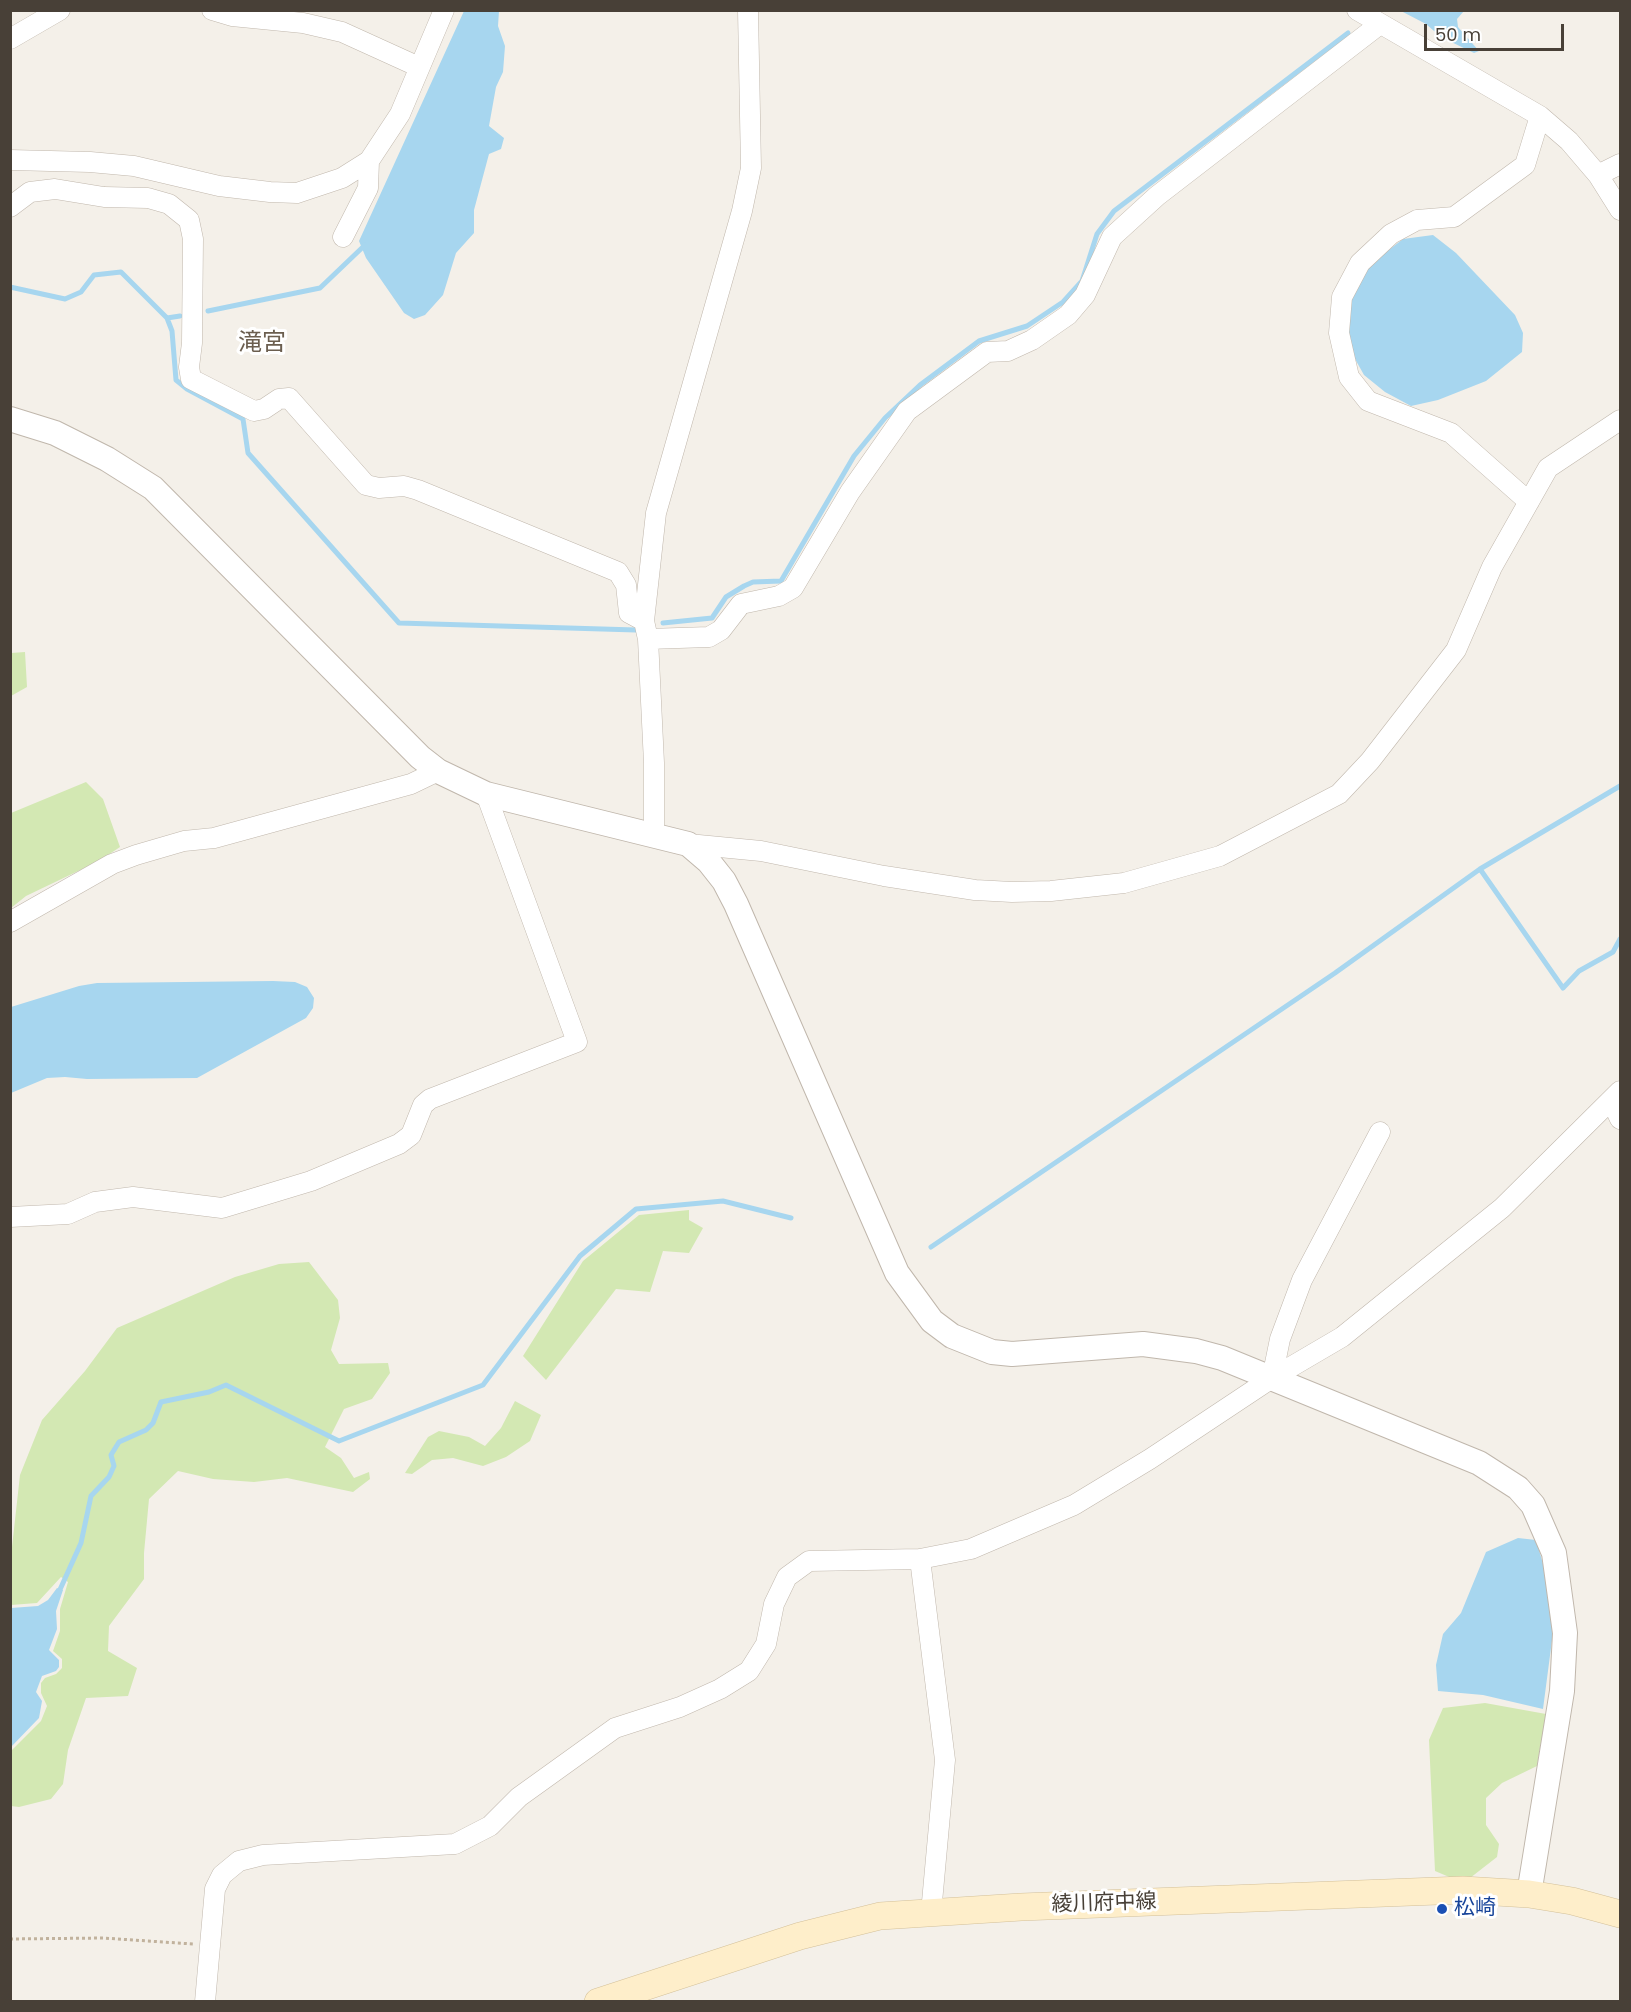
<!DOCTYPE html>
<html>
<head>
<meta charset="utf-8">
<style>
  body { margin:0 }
  #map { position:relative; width:1631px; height:2012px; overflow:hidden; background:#f4f0e9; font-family:Poppins,sans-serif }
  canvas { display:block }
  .frame { position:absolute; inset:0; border:12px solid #484037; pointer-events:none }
  .scale { position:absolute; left:1424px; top:24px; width:140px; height:27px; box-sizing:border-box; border:3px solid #484037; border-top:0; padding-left:8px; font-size:18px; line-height:21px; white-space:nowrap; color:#484037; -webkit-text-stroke:4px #fff; paint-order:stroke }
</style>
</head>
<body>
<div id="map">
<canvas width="1631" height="2012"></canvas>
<div class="frame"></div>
<div class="scale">50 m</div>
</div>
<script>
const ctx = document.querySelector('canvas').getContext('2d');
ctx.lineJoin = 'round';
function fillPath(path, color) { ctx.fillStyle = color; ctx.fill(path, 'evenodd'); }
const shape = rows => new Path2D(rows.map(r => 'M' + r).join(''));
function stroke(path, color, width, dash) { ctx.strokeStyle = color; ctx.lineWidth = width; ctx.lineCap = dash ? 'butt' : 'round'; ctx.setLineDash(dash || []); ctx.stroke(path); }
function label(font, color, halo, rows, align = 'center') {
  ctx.font = font + ' Poppins,"Noto Sans JP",sans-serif'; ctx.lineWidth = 6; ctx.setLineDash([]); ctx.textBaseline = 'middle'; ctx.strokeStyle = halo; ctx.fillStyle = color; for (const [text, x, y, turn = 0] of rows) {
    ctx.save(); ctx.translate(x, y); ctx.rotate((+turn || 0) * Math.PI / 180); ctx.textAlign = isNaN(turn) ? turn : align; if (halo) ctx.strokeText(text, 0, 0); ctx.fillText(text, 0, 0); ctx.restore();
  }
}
const green = shape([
  [25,652,27,687,11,696,11,653],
  [86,782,103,799,120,847,99,861,26,896,11,908,11,813],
  [689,1210,689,1220,703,1228,689,1253,663,1251,650,1292,616,1289,546,1380,523,1356,583,1261,639,1215],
  [309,1262,338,1300,340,1318,331,1350,339,1364,388,1363,390,1373,372,1399,344,1409,325,1447,341,1458,354,1478,369,1472,370,1479,353,1492,287,1478,254,1482,213,1479,178,1471,149,1499,144,1553,144,1579,109,1626,108,1651,137,1668,128,1696,86,1698,68,1750,63,1784,51,1799,19,1807,11,1806,11,1751,41,1721,47,1706,41,1693,41,1683,45,1678,56,1674,62,1668,62,1659,53,1651,60,1631,60,1609,68,1582,61,1577,37,1603,11,1605,11,1556,20,1475,42,1420,85,1371,117,1328,235,1277,279,1264],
  [515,1401,541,1415,530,1441,506,1457,483,1466,453,1458,432,1460,412,1474,405,1473,428,1437,439,1431,469,1437,485,1446,501,1428],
  [1485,1703,1546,1714,1537,1766,1502,1783,1486,1798,1486,1825,1499,1844,1497,1857,1470,1878,1454,1879,1435,1871,1429,1740,1443,1708]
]);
const water = shape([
  [464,11,499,11,498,26,505,46,503,72,496,87,489,126,504,138,501,149,489,154,474,210,474,233,456,253,443,295,425,315,414,319,404,313,366,258,359,241],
  [1401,11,1464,11,1457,19,1458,27,1479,51,1474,53,1441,37,1426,24],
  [1433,235,1456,253,1515,315,1523,333,1522,352,1486,381,1438,400,1411,406,1385,392,1364,375,1345,341,1347,308,1356,278,1381,256,1403,239],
  [273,981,295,982,307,987,314,998,313,1008,306,1018,197,1078,87,1079,65,1077,47,1078,11,1093,11,1007,79,986,97,983],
  [1518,1538,1536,1540,1546,1574,1554,1625,1543,1709,1483,1695,1438,1691,1436,1665,1443,1634,1461,1613,1486,1552],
  [57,1588,63,1590,56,1611,57,1629,49,1650,59,1660,59,1667,56,1671,42,1676,36,1692,42,1701,39,1718,11,1747,11,1608,38,1606,48,1600]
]);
const stream = shape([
  [10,287,65,299,81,292,94,275,121,272,167,318,180,316],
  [208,311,320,288,365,245],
  [167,318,172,331,176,380,187,389,243,419,248,453,399,623,636,630],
  [663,623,712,618,726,597,744,586,753,582,781,581,854,456,885,418,920,385,979,341,1027,326,1063,302,1082,281,1097,234,1114,211,1348,33],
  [1480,869,1620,786],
  [931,1247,1335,973,1480,869,1563,988,1579,971,1613,952,1620,939],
  [58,1594,81,1543,91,1496,109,1477,114,1466,111,1455,119,1442,146,1430,153,1423,161,1402,209,1392,226,1385,339,1441,483,1385,580,1256,636,1209,723,1201,791,1218]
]);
const path = shape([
  [10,1939,103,1938,193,1944]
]);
const minor = shape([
  [212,10,232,16,303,23,342,32,419,67],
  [1357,10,1540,116,1569,141,1598,175,1620,210],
  [10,39,60,10],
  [10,160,90,162,134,166,219,186,270,192,297,193,342,178,369,161,400,114,444,10],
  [1598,175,1620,164],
  [10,207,30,192,55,189,104,197,148,198,169,204,189,220,193,239,192,343,189,367,191,379,254,411,264,409,279,399,289,398,366,485,379,488,404,486,418,490,618,572,626,585,629,613,644,621],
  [343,237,368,188,369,161],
  [1529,502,1451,433,1368,401,1349,377,1339,333,1342,297,1360,263,1391,234,1417,220,1454,217,1525,165,1540,116],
  [648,639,709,637,721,630,741,604,779,596,793,588,850,492,907,411,987,352,1008,351,1032,340,1068,315,1085,295,1112,237,1157,196,1380,24],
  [654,834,654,763,648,639,644,621,656,513,742,211,751,168,748,10],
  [688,844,761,851,884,876,975,890,1012,892,1051,891,1124,883,1220,856,1339,794,1370,761,1456,650,1492,567,1548,468,1620,420],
  [10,922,112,864,136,855,184,841,214,838,411,784,438,771],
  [1611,1100,1620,1119],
  [10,1217,68,1214,95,1202,133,1197,222,1208,311,1181,399,1144,411,1135,423,1105,430,1099,577,1042,486,794],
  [1272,1378,1280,1339,1302,1280,1380,1132],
  [920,1559,945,1760,931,1913],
  [205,2002,215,1889,222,1875,239,1861,263,1855,455,1844,490,1826,519,1797,615,1728,680,1707,720,1689,749,1671,766,1644,774,1604,787,1577,809,1561,920,1559,971,1549,1074,1505,1150,1459,1272,1378,1342,1337,1502,1208,1620,1091]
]);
const tertiary = shape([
  [10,419,55,433,107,459,153,488,420,757,438,771,486,794,688,844,709,862,724,881,736,904,897,1273,932,1321,952,1336,992,1352,1012,1354,1143,1344,1196,1351,1222,1358,1479,1463,1518,1488,1533,1505,1554,1553,1565,1633,1562,1691,1529,1894]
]);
const secondary = shape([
  [598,2002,800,1936,880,1916,1021,1907,1463,1890,1529,1894,1572,1901,1620,1914]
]);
const markers = [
  [1442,1909,6,"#1a4fb4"]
];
const streetNames = [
  ["綾川府中線",1104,1904,-2]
];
const transitNames = [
  ["松崎",1454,1909]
];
const quarterNames = [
  ["滝宮",262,344]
];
fillPath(green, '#d3e8b3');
fillPath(water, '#a7d6ef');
stroke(stream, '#a7d6ef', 5);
stroke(minor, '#c0b7ac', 21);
stroke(tertiary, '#c0b7ac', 26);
stroke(secondary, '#d3c099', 28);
stroke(path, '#c1b29d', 3, [3, 3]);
stroke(minor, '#fff', 20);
stroke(tertiary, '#fff', 24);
stroke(secondary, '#feeeca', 27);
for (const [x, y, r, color] of markers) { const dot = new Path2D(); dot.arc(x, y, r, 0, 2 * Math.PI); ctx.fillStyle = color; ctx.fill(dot); stroke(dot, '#fff', 2); }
label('21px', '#484037', '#fff', streetNames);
label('21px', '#164399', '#fff', transitNames, 'left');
label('24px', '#6b5e4f', '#fff', quarterNames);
</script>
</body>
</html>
